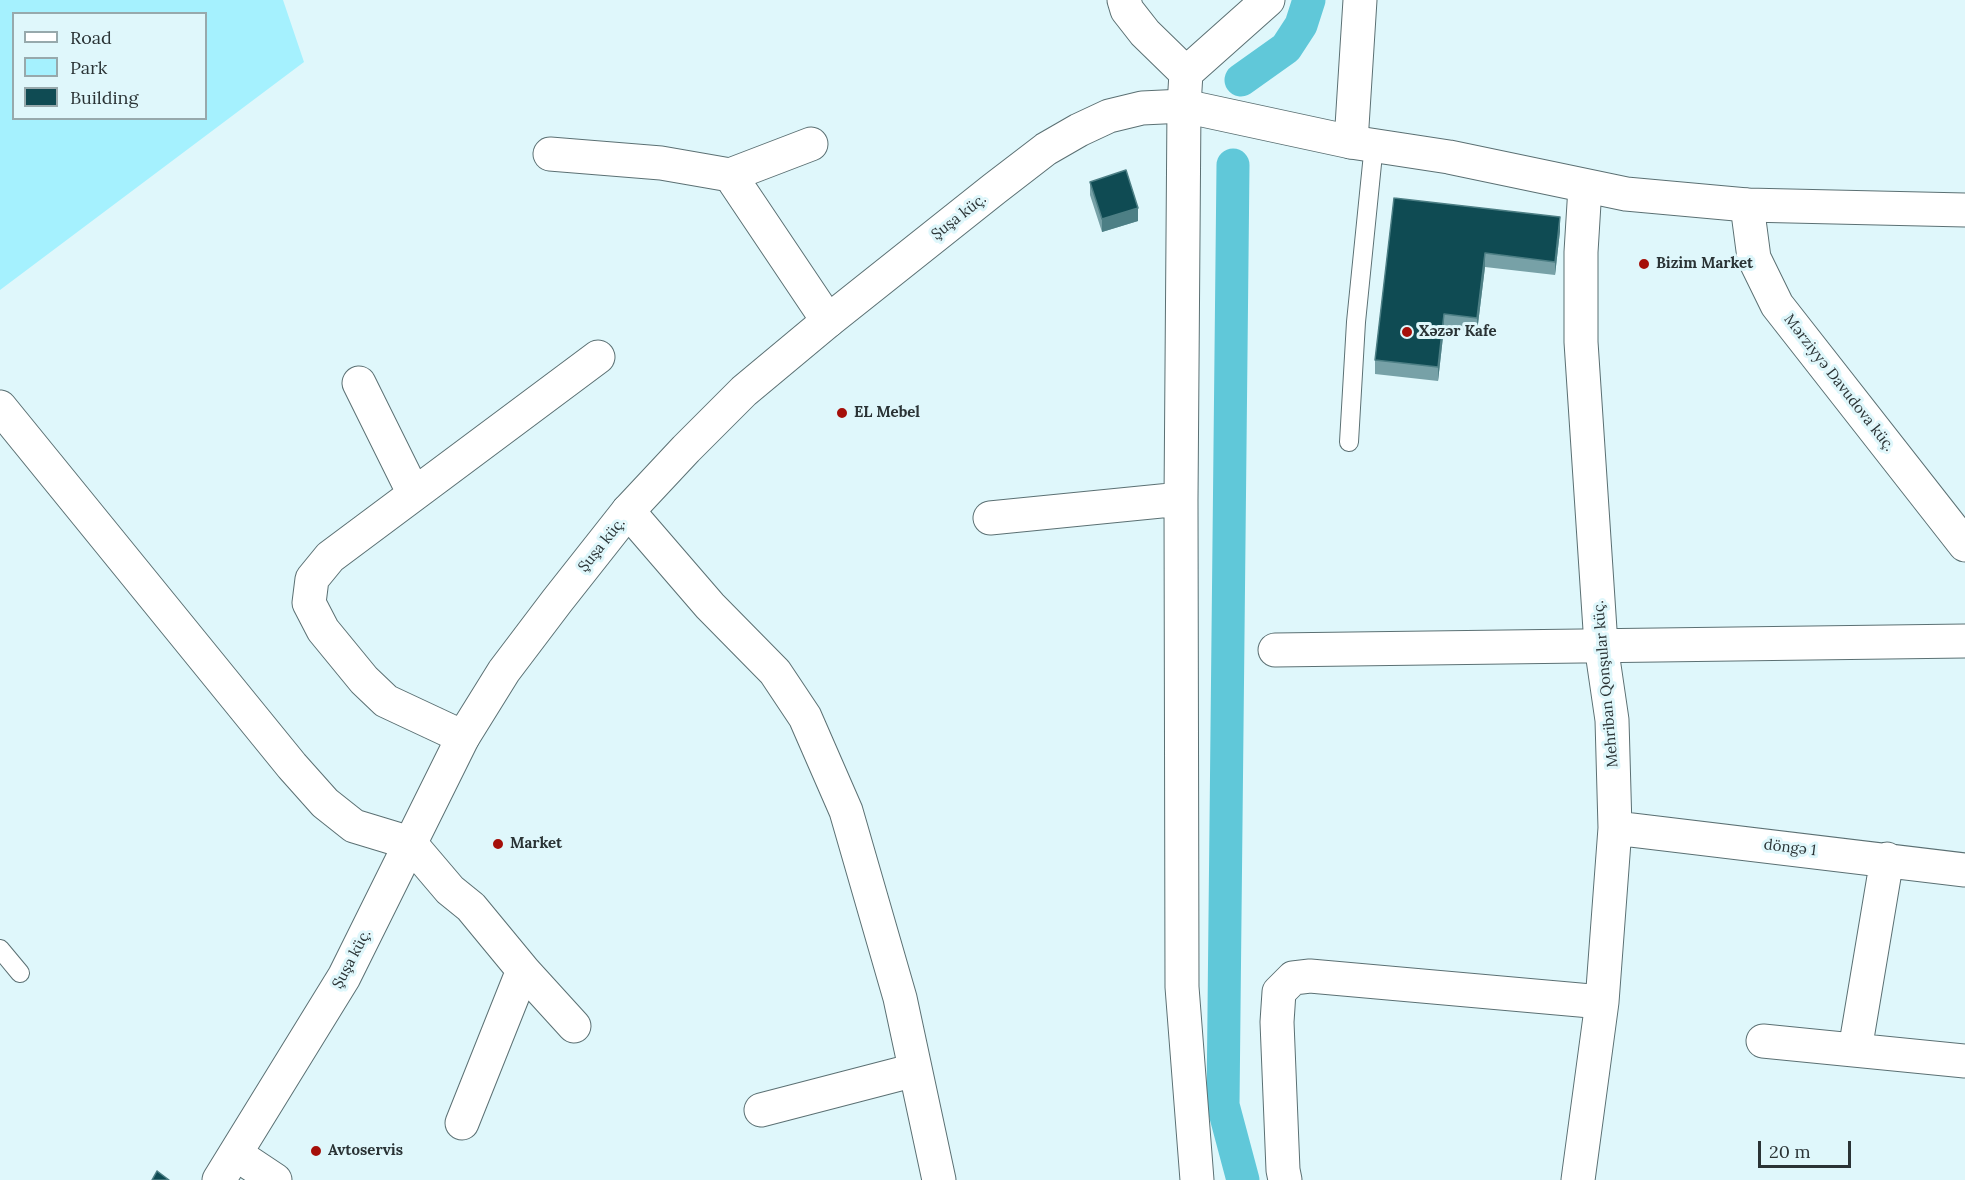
<!DOCTYPE html>
<html>
<head>
<meta charset="utf-8">
<style>
  body { margin:0 }
  #map { position:relative; width:1965px; height:1180px; overflow:hidden; background:#dff7fb; font-family:Lora,serif }
  canvas { display:block }
  .legend { position:absolute; left:12px; top:12px; width:195px; height:108px; box-sizing:border-box; background:#dff7fb; border:2px solid #97a9ac; margin:0; padding:8px 10px; list-style:none; font-size:18px; color:#2a3335 }
  .legend li { display:flex; align-items:center; gap:12px; height:30px }
  .legend b { width:30px; border:2px solid #97a9ac }
  .scale { position:absolute; left:1758px; top:1141px; width:93px; height:27px; box-sizing:border-box; border:3px solid #2a3335; border-top:0; padding-left:8px; font-size:18px; line-height:21px; white-space:nowrap; color:#2a3335; -webkit-text-stroke:4px #dff7fb; paint-order:stroke }
</style>
</head>
<body>
<div id="map">
<canvas width="1965" height="1180"></canvas>
<ul class="legend">
<li><b style="height:8px;background:#fff"></b>Road</li>
<li><b style="height:16px;background:#a5f1fe"></b>Park</li>
<li><b style="height:16px;background:#0f4b53"></b>Building</li>
</ul>
<div class="scale">20 m</div>
</div>
<script>
const ctx = document.querySelector('canvas').getContext('2d');
ctx.lineJoin = 'round';
function fillPath(path, color) { ctx.fillStyle = color; ctx.fill(path, 'evenodd'); }
const shape = rows => new Path2D(rows.map(r => 'M' + r).join(''));
function stroke(path, color, width, dash) { ctx.strokeStyle = color; ctx.lineWidth = width; ctx.lineCap = dash ? 'butt' : 'round'; ctx.setLineDash(dash || []); ctx.stroke(path); }
function label(font, color, halo, rows, align = 'center') {
  ctx.font = font + ' Lora,serif'; ctx.lineWidth = 6; ctx.setLineDash([]); ctx.textBaseline = 'middle'; ctx.strokeStyle = halo; ctx.fillStyle = color; for (const [text, x, y, turn = 0] of rows) {
    ctx.save(); ctx.translate(x, y); ctx.rotate((+turn || 0) * Math.PI / 180); ctx.textAlign = isNaN(turn) ? turn : align; if (halo) ctx.strokeText(text, 0, 0); ctx.fillText(text, 0, 0); ctx.restore();
  }
}
const green = shape([
  [0,0,283,0,304,62,0,290],
  [14,14,206,14,206,118,14,118]
]);
const canal = shape([
  [1241,80,1286,48,1301,25,1309,0],
  [1233,165,1223,1105,1243,1180]
]);
const service = shape([
  [1349,442,1356,322,1374,144],
  [0,949,20,973]
]);
const minor = shape([
  [1124,0,1127,10,1145,33,1186,73,1184,106,1181,499,1182,987,1197,1180],
  [1186,73,1268,0],
  [1351,142,1360,0],
  [550,154,661,163,730,175,828,321],
  [730,175,811,144],
  [1747,205,1754,258,1777,305,1965,545],
  [359,383,414,494],
  [0,407,292,766,325,803,354,826,410,843,450,890,471,907,523,970,462,1123],
  [628,511,710,606,775,672,805,717,846,811,900,998,939,1180],
  [990,518,1181,499],
  [1275,650,1965,641],
  [463,737,386,701,364,680,323,630,309,603,312,579,330,557,598,357],
  [1615,828,1965,870],
  [523,970,574,1026],
  [1763,1041,1965,1061],
  [1855,1050,1887,859],
  [761,1110,915,1070],
  [236,1154,275,1180],
  [1285,1180,1283,1170,1277,1022,1279,992,1293,978,1310,976,1602,1002],
  [1578,1180,1602,1002,1615,828,1612,720,1601,645,1581,342,1581,252,1585,187]
]);
const tertiary = shape([
  [219,1180,344,977,463,737,504,671,557,601,628,511,686,449,744,391,828,321,994,189,1046,149,1079,130,1109,116,1142,108,1184,106,1351,142,1449,157,1626,194,1747,205,1965,210]
]);
const wall = shape([
  [1090,182,1138,221,1102,232,1090,195],
  [1394,198,1560,231,1555,275,1485,267,1477,332,1444,328,1438,381,1375,374,1375,360]
]);
const shadedWall = shape([
  [1138,208,1138,221,1102,232,1102,219],
  [1560,217,1560,231,1555,275,1555,262],
  [1485,253,1485,267,1477,332,1477,318],
  [1444,314,1444,328,1438,381,1438,367]
]);
const building = shape([
  [1126,170,1138,208,1102,219,1090,182,1126,170],
  [1394,198,1560,217,1555,262,1485,253,1477,318,1444,314,1438,367,1375,360,1394,198],
  [157,1171,169,1180,152,1180,157,1171]
]);
const markers = [
  [1644,264,6,"#a50f09"],
  [1407,332,6,"#a50f09"],
  [842,413,6,"#a50f09"],
  [498,844,6,"#a50f09"],
  [316,1151,6,"#a50f09"]
];
const streetNames = [
  ["Şuşa küç.",959,217,-38],
  ["Mərziyyə Davudova küç.",1839,383,52],
  ["Şuşa küç.",602,545,-51],
  ["Mehriban Qonşular küç.",1606,684,-95],
  ["döngə 1",1790,848,7],
  ["Şuşa küç.",352,959,-62]
];
const poiNames = [
  ["Bizim Market",1656,264],
  ["Xəzər Kafe",1419,332],
  ["EL Mebel",854,413],
  ["Market",510,844],
  ["Avtoservis",328,1151]
];
fillPath(green, '#a5f1fe');
stroke(canal, '#60c8d9', 33);
stroke(service, '#5b7073', 20);
stroke(minor, '#5b7073', 35);
stroke(tertiary, '#5b7073', 35);
stroke(service, '#fff', 18);
stroke(minor, '#fff', 33);
stroke(tertiary, '#fff', 33);
fillPath(wall, '#77a1a7');
fillPath(shadedWall, '#4d7f85');
fillPath(building, '#0f4b53');
stroke(building, '#4d7f85', 1.5);
for (const [x, y, r, color] of markers) { const dot = new Path2D(); dot.arc(x, y, r, 0, 2 * Math.PI); ctx.fillStyle = color; ctx.fill(dot); stroke(dot, '#dff7fb', 2); }
label('15px', '#2a3335', '#dff7fb', streetNames);
label('bold 15px', '#2a3335', '#dff7fb', poiNames, 'left');
</script>
</body>
</html>
